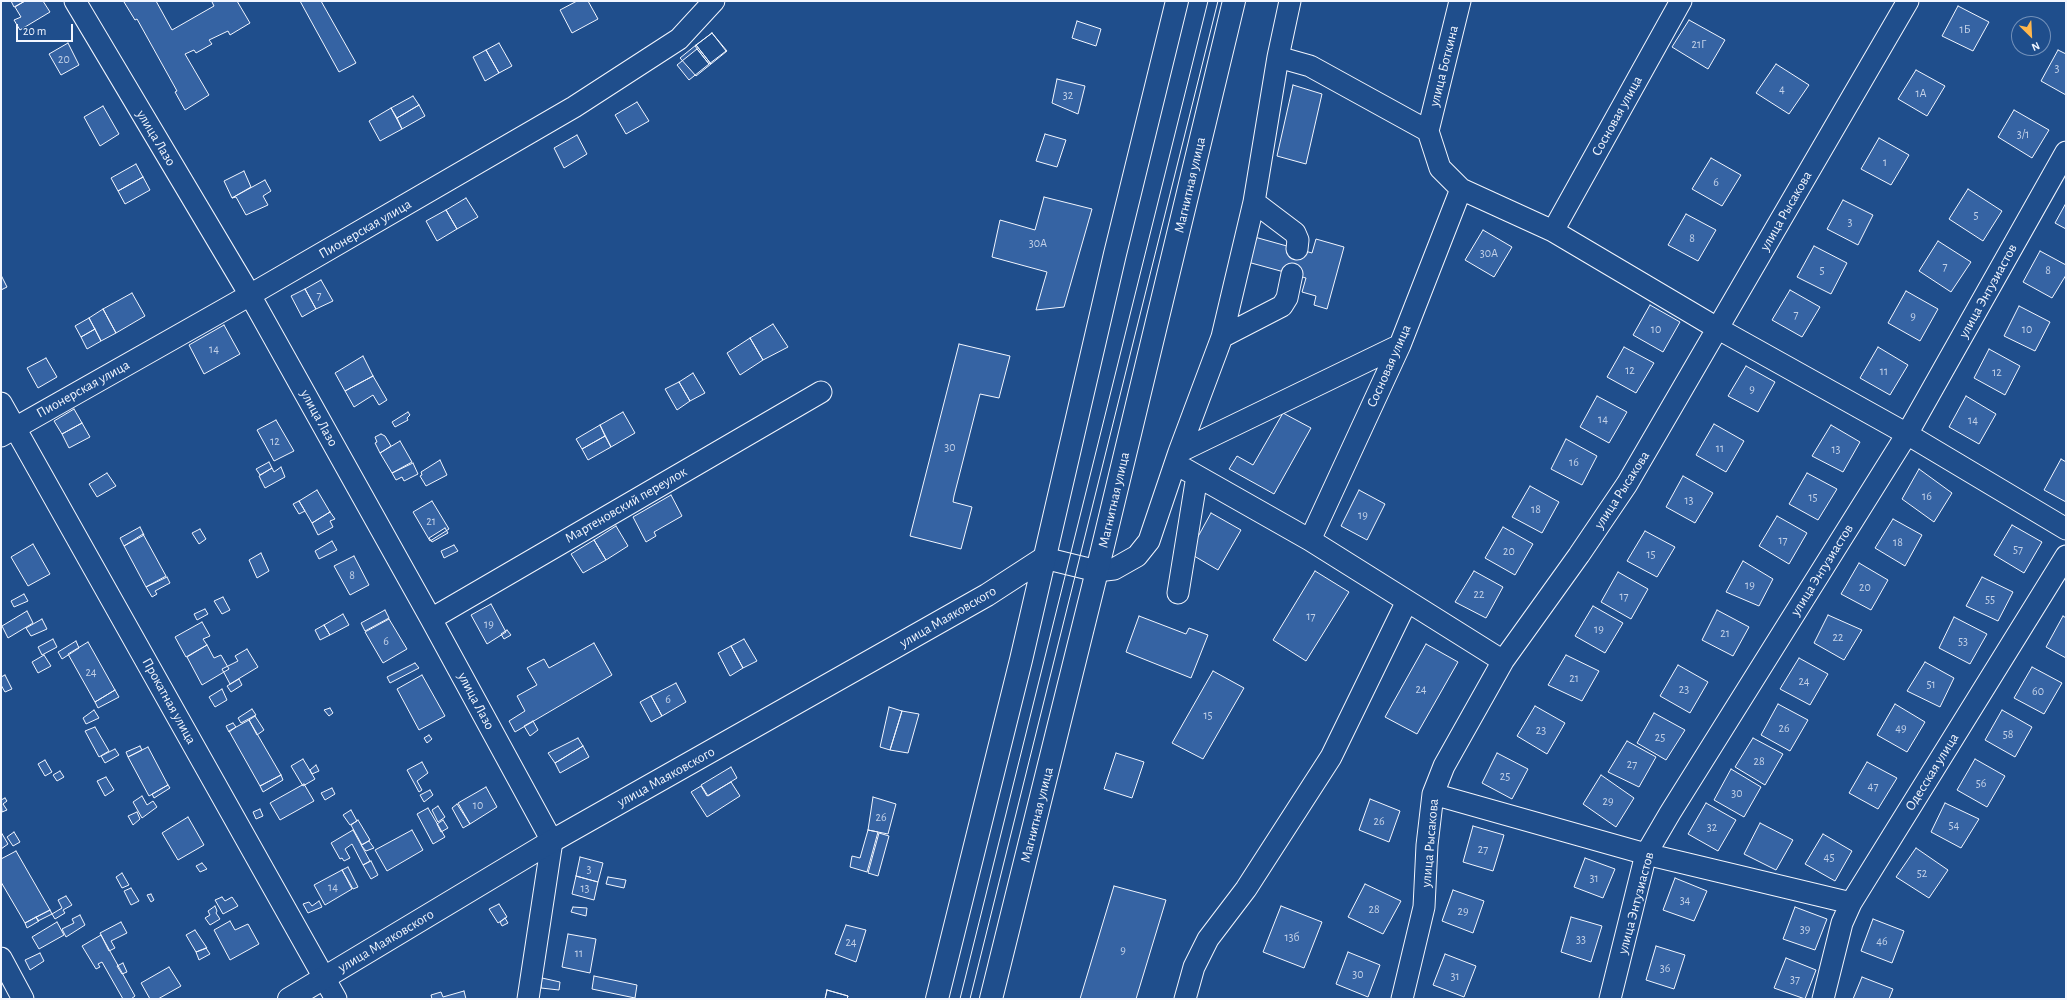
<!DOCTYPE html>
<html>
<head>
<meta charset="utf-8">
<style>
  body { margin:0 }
  #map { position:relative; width:2067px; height:1000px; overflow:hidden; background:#1f4e8c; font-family:"Alegreya Sans",sans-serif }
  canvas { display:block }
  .frame { position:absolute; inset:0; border:2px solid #f2f6ff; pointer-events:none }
  .north { position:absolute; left:2011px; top:16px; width:40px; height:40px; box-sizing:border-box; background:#1f4e8c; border:1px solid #7391ba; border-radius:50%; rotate:156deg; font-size:11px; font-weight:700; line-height:16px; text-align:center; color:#f2f6ff }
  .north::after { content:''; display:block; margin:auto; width:14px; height:18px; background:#ffb74d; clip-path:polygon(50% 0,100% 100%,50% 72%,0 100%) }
  .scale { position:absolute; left:16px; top:24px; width:57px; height:18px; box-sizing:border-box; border:2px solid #f2f6ff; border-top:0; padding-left:5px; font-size:12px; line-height:14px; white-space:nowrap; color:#f2f6ff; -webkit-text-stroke:3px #1f4e8c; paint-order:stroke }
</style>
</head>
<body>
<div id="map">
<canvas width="2067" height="1000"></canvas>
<div class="frame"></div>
<div class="north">N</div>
<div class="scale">20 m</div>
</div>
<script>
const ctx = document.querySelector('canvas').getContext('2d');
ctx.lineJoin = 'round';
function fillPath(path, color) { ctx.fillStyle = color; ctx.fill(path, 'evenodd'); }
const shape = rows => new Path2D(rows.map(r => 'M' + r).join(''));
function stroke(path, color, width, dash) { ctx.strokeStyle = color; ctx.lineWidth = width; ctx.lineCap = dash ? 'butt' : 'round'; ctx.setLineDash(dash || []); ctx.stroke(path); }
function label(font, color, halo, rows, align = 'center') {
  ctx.font = font + ' "Alegreya Sans",sans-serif'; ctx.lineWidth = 3; ctx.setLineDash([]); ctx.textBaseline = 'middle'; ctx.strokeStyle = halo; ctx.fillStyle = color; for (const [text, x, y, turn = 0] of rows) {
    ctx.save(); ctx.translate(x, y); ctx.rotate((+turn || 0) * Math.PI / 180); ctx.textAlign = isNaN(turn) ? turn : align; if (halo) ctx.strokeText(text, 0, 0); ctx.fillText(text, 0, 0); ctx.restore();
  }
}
const building = shape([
  [11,1,25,1,14,7,11,1],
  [25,1,43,1,50,12,20,30,14,20,21,17,15,7,25,1],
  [127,1,156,1,172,30,214,6,212,2,213,1,237,1,250,23,230,35,228,31,209,40,212,44,196,53,194,50,185,54,209,95,185,110,175,92,177,91,137,19,135,20,124,2,127,1],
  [300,1,321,1,356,63,339,72,300,1],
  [577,1,588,1,598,19,572,33,560,10,577,1],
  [1958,6,1989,22,1973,51,1942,36,1958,6],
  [1689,20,1725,40,1708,69,1672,47,1689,20],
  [1077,21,1101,29,1096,46,1072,38,1077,21],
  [712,33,727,51,711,64,696,45,712,33],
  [712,33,726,51,709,64,695,46,712,33],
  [68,43,79,65,61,75,49,54,68,43],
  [499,43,512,66,499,73,486,50,499,43],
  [696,45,711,64,696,76,680,58,696,45],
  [697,49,709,64,689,80,677,65,697,49],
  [486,50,499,73,485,81,473,57,486,50],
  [2058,50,2066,54,2066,95,2041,81,2058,50],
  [1776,64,1809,85,1789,114,1756,93,1776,64],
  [1916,70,1945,86,1927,116,1898,99,1916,70],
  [1057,79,1085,86,1078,114,1052,103,1057,79],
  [1293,85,1322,94,1306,164,1277,156,1293,85],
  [413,96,419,105,397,118,391,108,413,96],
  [637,102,649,121,626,134,615,115,637,102],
  [419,105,425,116,402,129,397,118,419,105],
  [103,106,119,134,100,146,84,117,103,106],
  [391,108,402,129,380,141,369,121,391,108],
  [2014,110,2049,130,2032,158,1998,137,2014,110],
  [1045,134,1066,140,1057,167,1036,161,1045,134],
  [577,135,587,154,564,168,554,148,577,135],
  [1879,138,1909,155,1891,185,1861,169,1879,138],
  [1711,158,1741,175,1722,206,1692,189,1711,158],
  [136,164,143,177,118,191,111,178,136,164],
  [244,171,251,187,232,198,224,181,244,171],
  [143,177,150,190,125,204,118,191,143,177],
  [265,180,271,191,263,196,268,205,246,215,236,197,232,198,265,180],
  [1968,189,2002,211,1983,241,1949,219,1968,189],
  [1044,197,1092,209,1064,307,1036,310,1047,272,992,257,1000,220,1035,230,1044,197],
  [466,198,478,217,457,229,446,210,466,198],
  [1843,200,1873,215,1858,245,1827,229,1843,200],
  [2066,203,2066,229,2055,223,2066,203],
  [446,210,457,229,437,241,426,221,446,210],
  [1686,214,1716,230,1698,261,1668,245,1686,214],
  [1483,230,1512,247,1494,277,1465,260,1483,230],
  [1251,236,1312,253,1316,239,1344,247,1327,309,1314,305,1316,296,1302,292,1306,278,1244,261,1251,236],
  [1938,241,1971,262,1951,292,1919,271,1938,241],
  [1814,246,1847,263,1831,294,1797,277,1814,246],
  [2040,251,2066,265,2066,275,2052,298,2023,282,2040,251],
  [1,275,7,287,1,290,1,275],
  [321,280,333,301,316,309,305,289,321,280],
  [305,289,316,309,302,317,291,296,305,289],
  [1790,290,1820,307,1802,337,1772,320,1790,290],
  [1906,291,1938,309,1920,341,1888,323,1906,291],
  [132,293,145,316,116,333,103,309,132,293],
  [1650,305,1680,322,1663,352,1633,335,1650,305],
  [2019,306,2050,322,2035,351,2004,336,2019,306],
  [103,309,116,333,101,341,89,318,103,309],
  [89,318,95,329,81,337,75,326,89,318],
  [773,324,788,347,763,360,750,338,773,324],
  [224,325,240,354,204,374,189,345,224,325],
  [95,329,101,341,87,349,81,337,95,329],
  [750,338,763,360,740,375,727,353,750,338],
  [959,344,1010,356,999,398,980,394,954,496,953,502,972,507,961,549,910,536,959,344],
  [1624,347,1654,363,1636,393,1607,377,1624,347],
  [1878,347,1908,365,1890,395,1860,378,1878,347],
  [1989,349,2020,366,2005,395,1974,378,1989,349],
  [363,356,373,376,345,391,335,373,363,356],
  [46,358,57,377,38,388,27,368,46,358],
  [1746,366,1775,382,1758,412,1728,396,1746,366],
  [693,373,705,393,690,401,679,382,693,373],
  [373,376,387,400,379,405,373,395,354,407,345,391,373,376],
  [679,382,690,401,677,410,665,389,679,382],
  [1597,396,1627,412,1609,443,1580,427,1597,396],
  [1966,396,1996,414,1979,444,1949,427,1966,396],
  [74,409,82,423,62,434,54,421,74,409],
  [408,412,410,415,407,418,408,420,395,427,392,422,408,412],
  [623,412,635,433,611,447,600,425,623,412],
  [1283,413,1311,428,1274,494,1229,469,1237,456,1253,465,1283,413],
  [276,420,294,451,274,461,257,430,276,420],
  [82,423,90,437,69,448,62,434,82,423],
  [1714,424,1744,441,1726,472,1696,455,1714,424],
  [600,425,605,436,582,449,576,439,600,425],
  [1831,425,1860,442,1843,472,1812,456,1831,425],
  [381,434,385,436,391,446,380,453,375,443,377,442,375,437,381,434],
  [605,436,611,447,588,460,582,449,605,436],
  [1566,439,1597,456,1582,485,1551,469,1566,439],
  [400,441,412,462,392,473,380,453,400,441],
  [2061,459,2066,462,2066,502,2044,490,2061,459],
  [440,460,447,475,426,486,420,476,422,475,421,472,440,460],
  [269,462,272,468,260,475,256,469,269,462],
  [413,463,418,474,404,481,402,477,396,480,392,473,413,463],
  [281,467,285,477,265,488,259,476,272,468,274,472,281,467],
  [1919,469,1952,493,1934,522,1902,499,1919,469],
  [107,473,116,486,97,497,89,484,107,473],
  [1807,473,1837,489,1818,520,1789,504,1807,473],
  [1683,476,1713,493,1695,523,1666,507,1683,476],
  [1530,486,1559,502,1542,533,1512,517,1530,486],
  [317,490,330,512,312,523,299,501,317,490],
  [1359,490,1385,504,1367,540,1341,526,1359,490],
  [671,495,682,516,654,532,656,536,646,542,633,517,671,495],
  [299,501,305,511,299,514,293,504,299,501],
  [432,501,449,529,430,541,413,512,432,501],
  [330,512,335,519,330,521,333,527,318,535,312,523,330,512],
  [1211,513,1241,530,1218,570,1189,553,1211,513],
  [1777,516,1807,533,1789,564,1759,546,1777,516],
  [1893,519,1922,535,1905,566,1875,548,1893,519],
  [2012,525,2042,542,2024,573,1994,555,2012,525],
  [616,526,628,546,606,560,594,540,616,526],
  [140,527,144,535,124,546,120,538,140,527],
  [1503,527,1533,544,1515,575,1485,558,1503,527],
  [445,528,448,533,432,542,429,538,445,528],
  [200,529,206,539,199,544,192,533,200,529],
  [1645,531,1675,547,1657,577,1627,561,1645,531],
  [143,534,166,576,146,587,124,546,143,534],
  [594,540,606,560,583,573,571,554,594,540],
  [332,541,337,550,319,559,315,551,332,541],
  [33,544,50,574,28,586,11,557,33,544],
  [454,545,458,551,444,558,441,551,454,545],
  [261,553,269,571,257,578,249,560,261,553],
  [354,556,369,585,350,595,334,566,354,556],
  [1743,561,1773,579,1759,606,1726,592,1743,561],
  [1859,563,1888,580,1871,610,1841,594,1859,563],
  [1315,571,1349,592,1306,661,1273,640,1315,571],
  [1474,571,1503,587,1486,618,1455,602,1474,571],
  [1618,572,1648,589,1631,619,1601,602,1618,572],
  [167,577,170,583,155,591,157,594,152,597,146,587,167,577],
  [1982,577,2013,592,1998,621,1966,606,1982,577],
  [24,594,28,601,14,607,11,601,24,594],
  [223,597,230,610,222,614,214,601,223,597],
  [491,604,506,632,487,644,471,615,491,604],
  [1593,606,1623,623,1605,653,1575,636,1593,606],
  [205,609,208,614,197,620,194,614,205,609],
  [385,610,389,618,365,631,361,623,385,610],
  [1717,610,1749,627,1733,656,1702,640,1717,610],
  [27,611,33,623,8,638,2,626,27,611],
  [343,614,349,625,330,635,324,625,343,614],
  [1828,615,1862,630,1844,660,1814,643,1828,615],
  [1139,616,1186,634,1189,628,1208,635,1191,678,1126,652,1139,616],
  [2063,616,2066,618,2066,658,2046,647,2063,616],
  [1954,617,1987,634,1970,664,1939,648,1954,617],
  [42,619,47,629,31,636,26,628,42,619],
  [389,619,407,649,383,663,365,632,389,619],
  [202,622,210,636,203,639,207,645,186,657,175,637,202,622],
  [324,625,330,635,320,640,315,630,324,625],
  [507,630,511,635,504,639,501,634,507,630],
  [53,639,57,647,42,655,38,647,53,639],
  [744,639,757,661,743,668,731,646,744,639],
  [76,641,79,648,62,659,58,652,76,641],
  [88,642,115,690,95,702,68,654,88,642],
  [594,643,612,675,515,732,509,721,525,711,517,696,537,685,527,668,544,659,549,668,594,643],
  [1426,644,1458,662,1417,734,1385,717,1426,644],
  [207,645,214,658,221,655,229,669,202,685,187,657,207,645],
  [731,646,743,668,730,676,718,653,731,646],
  [247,649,258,667,230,684,222,669,238,661,235,656,247,649],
  [44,655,51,666,38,673,32,662,44,655],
  [1566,655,1599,671,1582,701,1548,685,1566,655],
  [1799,658,1828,674,1810,705,1780,689,1799,658],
  [1925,662,1954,678,1940,707,1907,691,1925,662],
  [415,663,419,668,390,683,387,677,415,663],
  [1678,665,1708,682,1690,713,1660,696,1678,665],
  [2032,667,2062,683,2044,714,2014,698,2032,667],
  [1213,671,1244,688,1203,759,1172,743,1213,671],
  [5,675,12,689,5,692,1,685,1,677,5,675],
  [422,675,445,716,419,730,397,689,422,675],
  [239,679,242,685,231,692,227,686,239,679],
  [676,683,686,702,662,716,651,696,676,683],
  [222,689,227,700,215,707,209,697,222,689],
  [115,690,119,697,98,708,95,702,115,690],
  [651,696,662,716,651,722,640,702,651,696],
  [1778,704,1808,720,1790,751,1761,735,1778,704],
  [1895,704,1925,722,1907,752,1877,735,1895,704],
  [1535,706,1565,723,1547,754,1517,736,1535,706],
  [889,707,902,711,890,750,880,747,889,707],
  [330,708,333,713,329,716,324,710,330,708],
  [252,709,256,715,241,723,238,718,252,709],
  [94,710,99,718,86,724,83,718,94,710],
  [2002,710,2032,727,2015,757,1985,740,2002,710],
  [902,711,919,714,908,753,890,750,902,711],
  [1654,713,1685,730,1666,760,1637,743,1654,713],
  [255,716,264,730,257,735,249,720,255,716],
  [249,720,281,775,260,786,229,731,249,720],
  [533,721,538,730,530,736,524,726,533,721],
  [233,723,236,727,229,732,226,726,233,723],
  [95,727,109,751,99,757,85,731,95,727],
  [429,735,432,739,427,743,424,738,429,735],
  [578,738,583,746,555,763,548,753,578,738],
  [1753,738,1783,754,1765,785,1735,767,1753,738],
  [1627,741,1656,757,1639,787,1608,772,1627,741],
  [140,746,142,750,128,757,126,752,140,746],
  [583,746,589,757,560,773,555,763,583,746],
  [148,747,168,785,149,796,128,757,148,747],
  [115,749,119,755,105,763,101,756,115,749],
  [1116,753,1144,762,1132,798,1104,789,1116,753],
  [1497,753,1528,769,1512,799,1482,783,1497,753],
  [303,759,315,779,303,786,291,766,303,759],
  [1975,759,2005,776,1987,807,1957,790,1975,759],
  [45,760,52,772,45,776,38,764,45,760],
  [422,762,428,773,417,781,422,790,419,792,407,770,422,762],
  [1867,762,1897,778,1878,809,1849,793,1867,762],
  [316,765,319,771,312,774,310,770,316,765],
  [731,767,737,778,708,796,701,785,731,767],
  [1731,769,1761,787,1744,817,1714,800,1731,769],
  [60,771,64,777,57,781,53,775,60,771],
  [281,775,283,780,263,792,260,786,281,775],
  [1601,775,1634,798,1616,827,1583,804,1601,775],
  [106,777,114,790,105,796,97,781,106,777],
  [731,782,740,796,707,817,691,792,701,786,707,796,731,782],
  [304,784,314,801,280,820,270,803,304,784],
  [168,785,170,788,154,798,152,794,168,785],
  [486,787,497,807,470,824,458,803,486,787],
  [332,788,335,794,325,800,321,793,332,788],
  [430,790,433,795,424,802,420,795,430,790],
  [142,796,147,805,153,801,157,807,142,818,133,802,142,796],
  [873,797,896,804,888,834,868,830,873,797],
  [5,798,7,801,3,804,7,810,2,812,1,800,5,798],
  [1370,799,1400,811,1389,842,1359,830,1370,799],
  [1706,803,1736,820,1718,851,1688,834,1706,803],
  [1945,803,1979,819,1961,848,1931,832,1945,803],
  [457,804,470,824,463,828,452,808,457,804],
  [438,806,445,817,438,822,432,810,438,806],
  [428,808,445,837,433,844,417,814,428,808],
  [260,809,263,816,256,819,253,812,260,809],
  [351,810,357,821,350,825,343,815,351,810],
  [137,812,140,819,133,825,128,816,137,812],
  [188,817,204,845,178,860,162,833,188,817],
  [358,820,370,840,362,845,351,825,358,820],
  [443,820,448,828,441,832,437,824,443,820],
  [1760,823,1793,840,1776,870,1744,854,1760,823],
  [1473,826,1504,835,1493,871,1463,862,1473,826],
  [353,830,370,861,363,865,352,844,345,849,350,858,344,861,342,858,340,859,331,843,353,830],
  [412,830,423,850,387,871,375,850,412,830],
  [868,830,878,832,867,872,850,867,852,856,860,858,868,830],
  [1,832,8,844,1,849,1,832],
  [14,832,20,842,13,846,7,837,14,832],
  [879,833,889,836,878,876,868,873,879,833],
  [1823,834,1852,851,1835,881,1805,864,1823,834],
  [369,841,374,848,366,851,361,845,369,841],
  [1916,848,1948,870,1929,898,1896,877,1916,848],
  [16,851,50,910,25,923,1,882,1,859,16,851],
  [580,857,603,863,598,882,576,876,580,857],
  [1585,858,1615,869,1603,898,1574,887,1585,858],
  [371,861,378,875,371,879,363,865,371,861],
  [202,863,207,869,200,872,196,866,202,863],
  [348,867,358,887,353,889,342,870,348,867],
  [342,870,352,889,325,905,314,885,342,870],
  [122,873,129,885,122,888,116,877,122,873],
  [576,876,598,882,594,900,572,894,576,876],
  [608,877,626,880,624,888,606,884,608,877],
  [1675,878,1707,891,1694,921,1663,910,1675,878],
  [1365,884,1401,901,1383,934,1348,917,1365,884],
  [1114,886,1166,900,1136,999,1080,999,1114,886],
  [131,888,139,901,131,905,124,891,131,888],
  [1453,890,1484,901,1473,933,1442,921,1453,890],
  [151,894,154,900,151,902,147,895,151,894],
  [66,896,72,905,63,910,65,913,55,919,52,914,62,908,58,900,66,896],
  [222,897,225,901,232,897,238,906,223,914,215,900,222,897],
  [319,901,322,907,308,913,303,904,309,902,312,906,319,901],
  [499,904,507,917,498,923,489,909,499,904],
  [215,906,217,911,216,913,220,919,210,925,205,918,210,915,208,911,215,906],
  [1281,906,1322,922,1304,968,1263,952,1281,906],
  [573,907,587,908,586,916,571,912,573,907],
  [1795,907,1827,919,1815,950,1783,939,1795,907],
  [50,910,52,914,38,921,36,917,50,910],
  [80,915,85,925,66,937,62,929,74,923,72,919,80,915],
  [36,917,39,921,27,928,25,923,36,917],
  [1571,917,1602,926,1591,962,1561,952,1571,917],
  [505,918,508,923,502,926,500,922,505,918],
  [1873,919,1904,931,1892,963,1861,951,1873,919],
  [230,921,235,930,248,924,259,944,230,960,214,930,230,921],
  [57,922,64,935,39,949,32,937,57,922],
  [121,922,127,933,111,941,115,948,109,951,100,933,121,922],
  [846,925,866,930,856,962,835,954,846,925],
  [195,930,207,948,196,952,186,935,195,930],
  [568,934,596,939,590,973,562,967,568,934],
  [101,935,135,996,131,999,123,999,102,962,98,964,100,967,96,969,82,946,101,935],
  [1656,946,1685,955,1674,989,1646,980,1656,946],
  [206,948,210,954,199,960,196,952,206,948],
  [1348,952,1380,965,1368,997,1336,984,1348,952],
  [40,953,44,961,30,970,25,960,40,953],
  [1445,954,1476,966,1464,997,1433,985,1445,954],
  [1786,958,1816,970,1805,999,1774,988,1786,958],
  [123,963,127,972,122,974,117,966,123,963],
  [169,967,181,986,158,999,150,999,141,983,169,967],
  [594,976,637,985,635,998,592,989,594,976],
  [1862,977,1893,989,1889,999,1853,999,1862,977],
  [542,978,560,982,559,990,541,988,542,978],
  [827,990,848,996,847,999,825,999,827,990],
  [827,990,848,996,847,999,825,999,827,990],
  [464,991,466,999,432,999,431,995,441,992,443,997,464,991]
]);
const minor = shape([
  [75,1,250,295,431,619,552,841,528,999],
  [1290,1,1278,57,1310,66,1428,131,1440,168,1461,189,1553,231,1717,328,1907,434,2066,529],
  [1428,131,1460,1],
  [1254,202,1295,233,1298,240,1297,249],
  [1553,231,1681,1],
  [1222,337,1282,306,1287,298,1292,274],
  [1,403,336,999],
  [1,436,250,295,574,107,679,39,714,1],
  [1179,452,1400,345],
  [1176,464,1310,540,1503,661],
  [1310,540,1400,345,1461,189],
  [1044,558,1097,571,1114,569,1137,556,1149,541,1179,452,1222,337,1254,202,1278,57],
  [1178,593,1197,476],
  [431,619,821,392],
  [1433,794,1646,854,1851,903],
  [1,958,23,999],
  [1185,999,1194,967,1208,939,1246,889,1331,757,1407,601],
  [1402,999,1424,907,1427,845,1433,794,1444,766,1503,661,1579,555,1627,484,1908,1],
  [1610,999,1646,854,1670,813,1907,434,2066,152],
  [1823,999,1842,923,1851,903,2066,556]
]);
const major = shape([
  [289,999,552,841,987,595,1044,558],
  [937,999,1021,660,1115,254,1177,1],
  [991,999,1097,571,1234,1]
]);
const tram = shape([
  [960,999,1208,1],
  [970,999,1218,1]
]);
const numberNames = [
  ["1Б",1965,29],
  ["21Г",1699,44],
  ["20",64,59],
  ["3",2057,68],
  ["4",1782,89],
  ["1А",1921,93],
  ["32",1068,95],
  ["3/1",2023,134],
  ["1",1885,162],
  ["6",1716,182],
  ["5",1976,215],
  ["3",1850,222],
  ["8",1692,238],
  ["30А",1038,243],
  ["30А",1489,253],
  ["7",1945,266],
  ["5",1822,270],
  ["8",2048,270],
  ["7",319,295],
  ["7",1796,314],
  ["9",1913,316],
  ["10",1656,329],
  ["10",2027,329],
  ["14",214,349],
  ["12",1630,370],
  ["11",1884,371],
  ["12",1997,372],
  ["9",1752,389],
  ["14",1603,419],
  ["14",1973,420],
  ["12",275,441],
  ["30",950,447],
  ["11",1720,448],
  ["13",1836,449],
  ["16",1574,462],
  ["16",1927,496],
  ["15",1813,497],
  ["13",1689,500],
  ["18",1536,509],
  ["19",1363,515],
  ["21",431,521],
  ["17",1783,540],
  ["18",1898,542],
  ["57",2018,549],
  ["20",1509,551],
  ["15",1651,554],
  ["8",352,575],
  ["19",1750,585],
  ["20",1865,587],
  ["22",1479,594],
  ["17",1624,596],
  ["55",1990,599],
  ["17",1311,616],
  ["19",489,624],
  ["19",1599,629],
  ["21",1725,633],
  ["22",1838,637],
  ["6",386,641],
  ["53",1963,641],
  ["24",91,672],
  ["21",1574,678],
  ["24",1804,681],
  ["51",1931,684],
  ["24",1421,689],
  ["23",1684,689],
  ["60",2038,691],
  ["6",668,699],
  ["15",1208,715],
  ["26",1784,728],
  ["49",1901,728],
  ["23",1541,730],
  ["58",2008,734],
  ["25",1660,737],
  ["28",1759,761],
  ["27",1632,764],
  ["25",1505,776],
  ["56",1981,783],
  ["47",1873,786],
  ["30",1737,793],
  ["29",1608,801],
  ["10",478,805],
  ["26",881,817],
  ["26",1379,821],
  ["54",1954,825],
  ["32",1712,827],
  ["27",1483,849],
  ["45",1829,857],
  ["3",589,869],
  ["52",1922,873],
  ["31",1594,878],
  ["14",333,887],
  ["13",585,888],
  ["34",1685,900],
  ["28",1374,909],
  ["29",1463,911],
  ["39",1805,929],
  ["13б",1292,937],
  ["33",1581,939],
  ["46",1882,941],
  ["24",851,942],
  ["9",1123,950],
  ["11",579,953],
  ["36",1665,968],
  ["30",1358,974],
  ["31",1455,976],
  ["37",1795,979]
];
const streetNames = [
  ["улица Боткина",1444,66,-76],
  ["Сосновая улица",1617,116,-61],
  ["улица Лазо",156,138,59],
  ["Магнитная улица",1190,185,-77],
  ["улица Рысакова",1786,211,-60],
  ["Пионерская улица",365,229,-30],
  ["улица Энтузиастов",1988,291,-61],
  ["Сосновая улица",1389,366,-66],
  ["Пионерская улица",83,389,-29],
  ["улица Лазо",319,418,61],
  ["улица Рысакова",1622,490,-57],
  ["Магнитная улица",1114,500,-77],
  ["Мартеновский переулок",626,505,-30],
  ["улица Энтузиастов",1822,570,-58],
  ["улица Маяковского",948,617,-30],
  ["Прокатная улица",169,701,61],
  ["улица Лазо",476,701,62],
  ["Одесская улица",1932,772,-58],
  ["улица Маяковского",666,777,-29],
  ["Магнитная улица",1037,815,-76],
  ["улица Рысакова",1430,843,-85],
  ["улица Энтузиастов",1636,903,-75],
  ["улица Маяковского",386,941,-31]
];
fillPath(building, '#3563a3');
stroke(building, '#f2f6ff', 1);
stroke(minor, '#f2f6ff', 23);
stroke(major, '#f2f6ff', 24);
stroke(minor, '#1f4e8c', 21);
stroke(major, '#1f4e8c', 22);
stroke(tram, '#f2f6ff', 1);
label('12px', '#c3d1e8', null, numberNames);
label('14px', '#f2f6ff', '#1f4e8c', streetNames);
</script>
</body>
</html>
